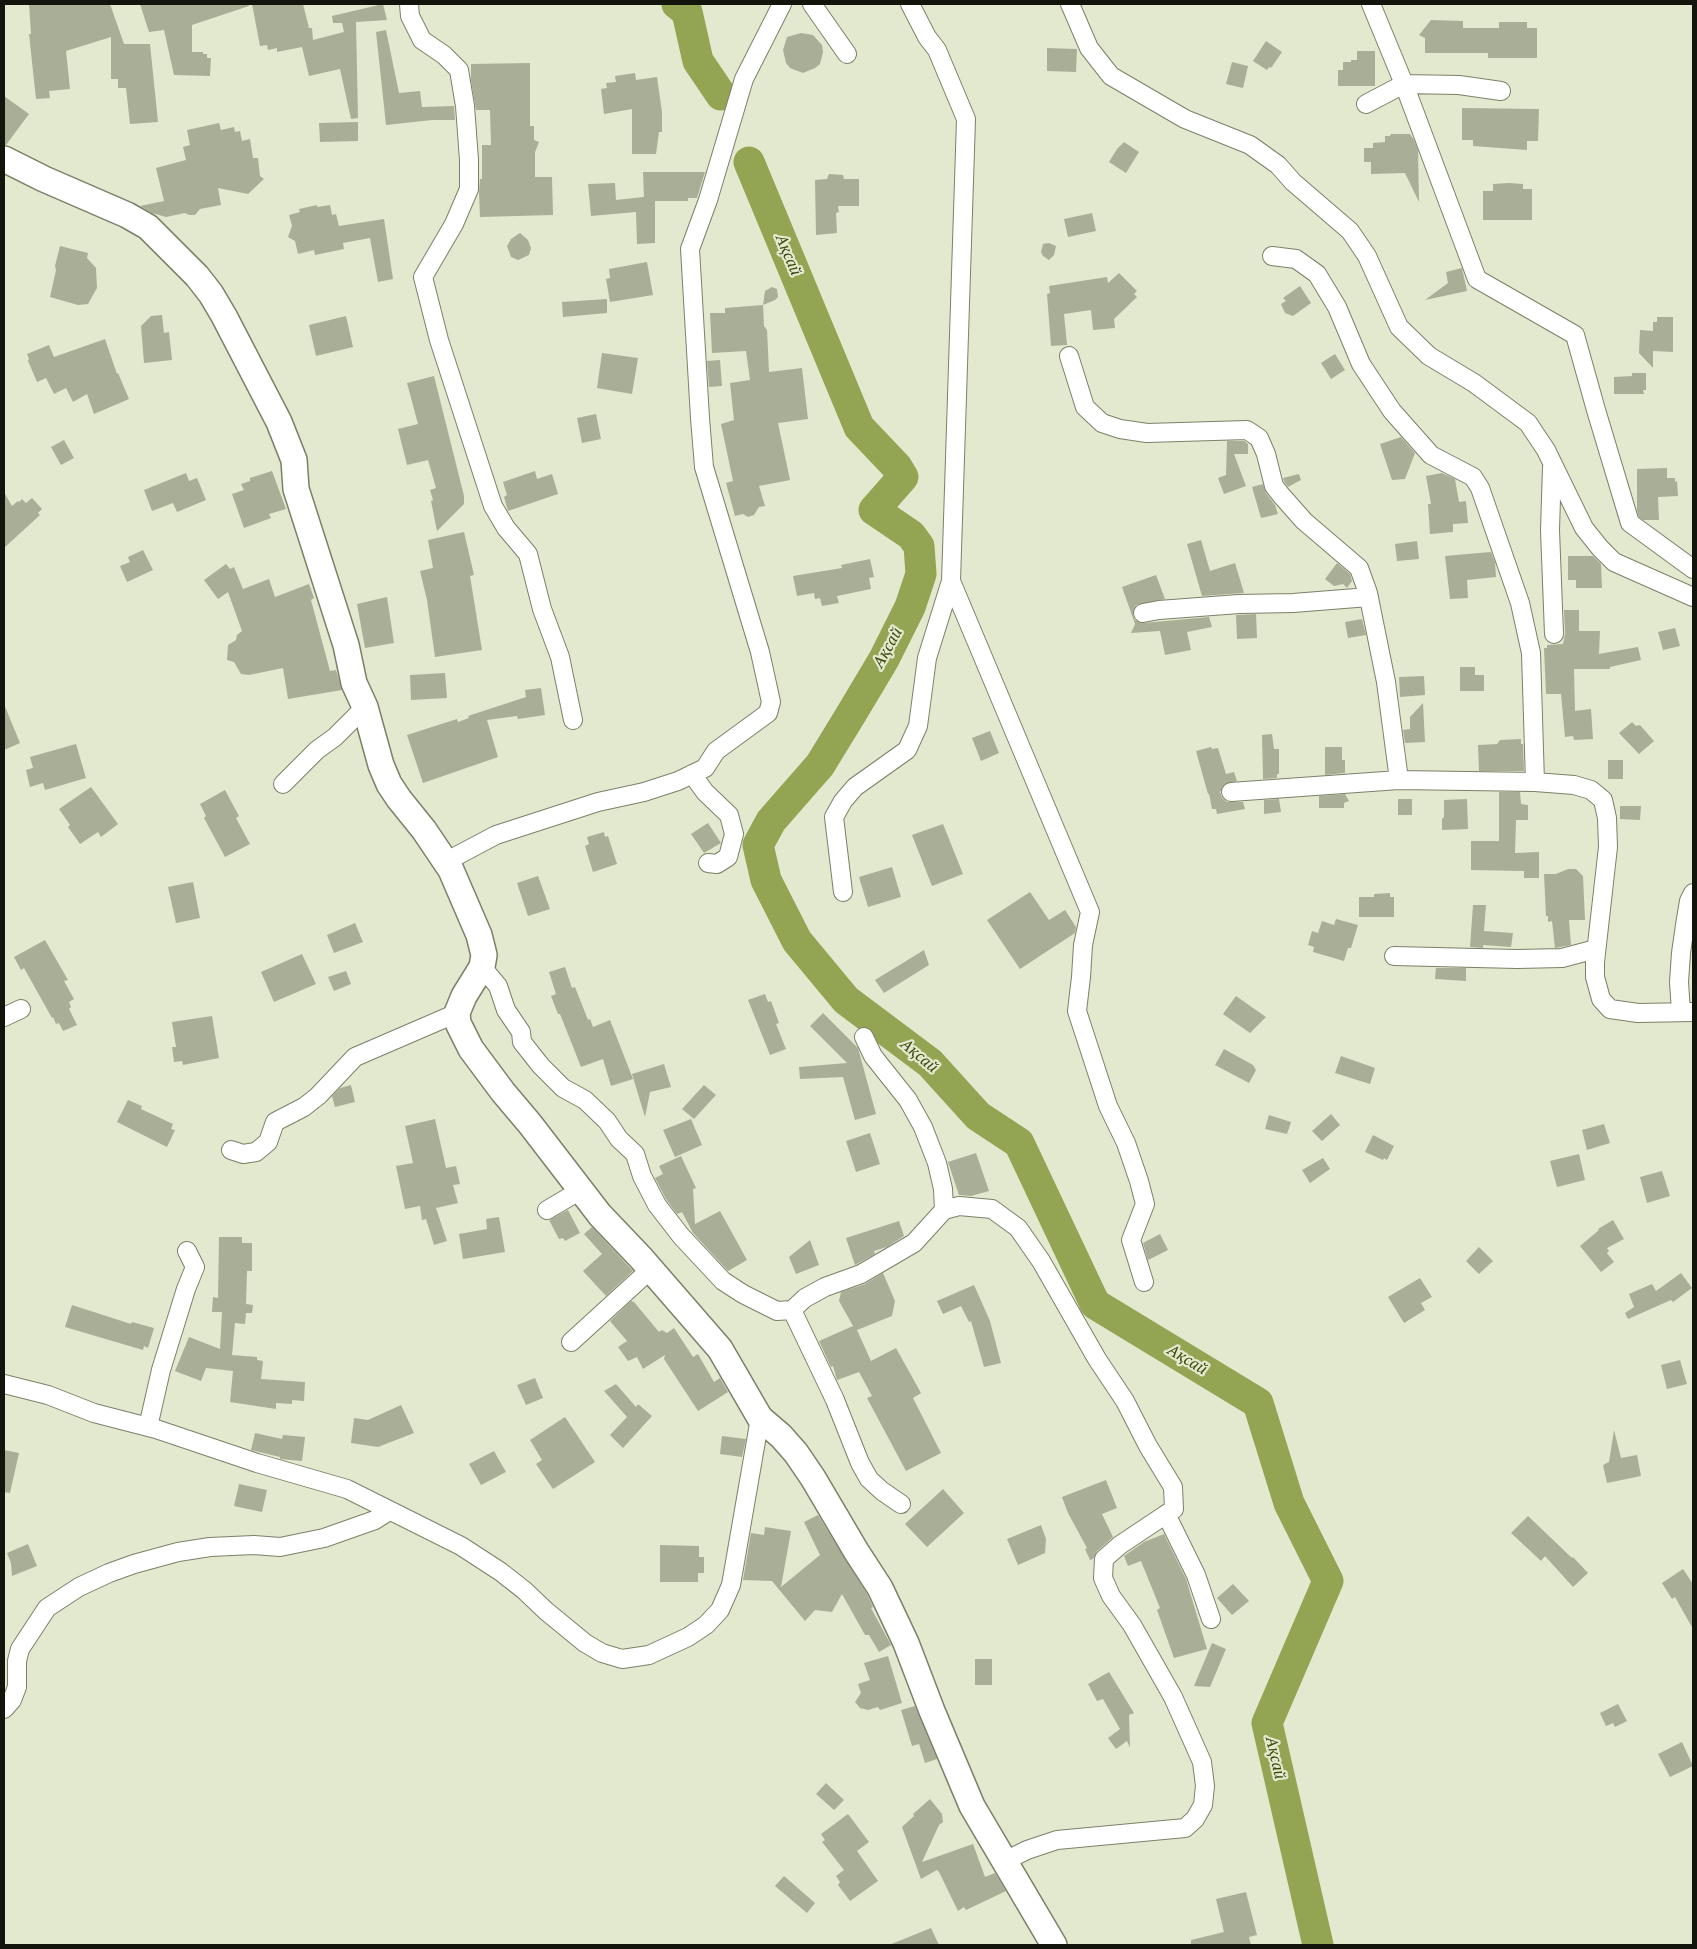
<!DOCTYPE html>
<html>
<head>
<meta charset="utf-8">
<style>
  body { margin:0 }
  #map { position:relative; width:1697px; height:1949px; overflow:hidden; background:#e2e9ce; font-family:"PT Serif",serif }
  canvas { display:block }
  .frame { position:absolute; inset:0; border:5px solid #13150c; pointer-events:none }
</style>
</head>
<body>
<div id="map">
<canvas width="1697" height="1949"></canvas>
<div class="frame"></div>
</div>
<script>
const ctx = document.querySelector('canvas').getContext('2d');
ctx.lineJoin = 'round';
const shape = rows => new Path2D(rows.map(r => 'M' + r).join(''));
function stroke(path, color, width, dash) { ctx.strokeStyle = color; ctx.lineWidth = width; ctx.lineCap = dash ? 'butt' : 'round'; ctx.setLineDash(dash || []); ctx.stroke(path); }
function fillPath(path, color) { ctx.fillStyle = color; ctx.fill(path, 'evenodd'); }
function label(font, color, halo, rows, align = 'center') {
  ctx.font = font + ' "PT Serif",serif'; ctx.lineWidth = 4.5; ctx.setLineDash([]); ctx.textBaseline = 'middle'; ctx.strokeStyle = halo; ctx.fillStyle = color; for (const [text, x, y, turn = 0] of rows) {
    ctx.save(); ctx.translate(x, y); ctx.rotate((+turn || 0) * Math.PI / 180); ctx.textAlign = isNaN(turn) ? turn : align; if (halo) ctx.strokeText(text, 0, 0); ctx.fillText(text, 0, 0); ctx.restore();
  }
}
const river = shape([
  [677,4,687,12,698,61,721,95],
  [749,162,859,427,897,467,903,477,874,510,911,535,919,546,921,574,910,607,884,659,853,711,820,765,771,821,758,845,766,880,797,941,846,1000,930,1063,978,1116,1019,1143,1095,1304,1258,1403,1289,1503,1328,1581,1267,1723,1318,1945]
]);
const building = shape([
  [29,4,110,4,124,44,150,44,158,122,130,124,126,88,118,88,118,79,111,79,111,37,66,51,70,89,49,91,50,98,36,99,29,34,31,34],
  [140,4,248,4,249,6,192,25,192,52,203,52,203,54,207,54,207,58,211,58,210,76,174,75,164,30,149,32],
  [252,4,303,4,309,28,312,28,313,40,344,32,342,23,333,23,332,16,383,4,387,20,356,22,358,118,351,119,340,69,309,76,302,47,277,52,277,48,268,50,267,45,260,46],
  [1431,20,1463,21,1463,28,1499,28,1499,22,1527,22,1527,28,1537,28,1537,58,1488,58,1488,53,1425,53,1425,38,1419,35],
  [386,30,399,93,420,91,422,107,454,106,455,120,432,120,386,125,376,32],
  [801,33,813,35,822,45,823,52,820,64,815,68,803,73,790,68,786,63,783,50,787,37],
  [1266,41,1282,52,1271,68,1269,67,1267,70,1253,61],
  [1047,48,1077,49,1076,72,1047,71],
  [1357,51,1375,51,1375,86,1338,86,1338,70,1343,70,1343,62,1351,62,1351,60,1357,60],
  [1232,62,1248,66,1243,88,1226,84],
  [530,63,530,126,534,126,534,140,539,142,535,152,535,177,552,177,553,215,480,217,479,192,480,179,482,179,482,145,491,145,490,110,476,110,471,80,471,64],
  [635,73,636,80,657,77,662,112,662,132,659,132,656,154,632,154,632,109,604,114,601,89,607,88,606,83,616,82,615,76],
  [4,96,29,114,6,145,4,145],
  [1462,108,1539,109,1538,141,1527,141,1527,150,1473,146,1473,140,1462,140],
  [358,122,358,141,320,142,319,123],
  [219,123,221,130,234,127,235,132,240,131,242,141,250,139,253,158,258,158,260,176,264,179,248,194,218,188,221,205,200,209,195,215,189,215,185,213,166,217,152,213,140,206,164,201,156,168,186,160,183,147,190,145,187,130],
  [1391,134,1410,134,1414,140,1418,150,1419,202,1405,173,1371,174,1371,162,1364,162,1364,148,1373,148,1373,143,1385,142,1385,136,1390,136],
  [1124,142,1139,152,1126,173,1109,162,1117,149],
  [643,172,705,172,697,198,688,198,688,201,655,201,655,243,637,244,636,212,591,216,588,184,615,183,616,200,644,197],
  [829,174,843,175,844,179,859,179,859,206,838,206,839,212,836,213,837,233,816,235,815,180,827,179],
  [1509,183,1523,184,1523,189,1532,189,1532,220,1483,220,1483,191,1493,191,1493,184],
  [317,205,317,207,330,205,332,215,336,214,339,226,384,219,393,279,378,282,370,238,343,243,344,249,315,255,314,250,298,254,295,241,288,237,292,226,289,215,300,212,299,209],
  [1092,213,1096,231,1068,237,1064,219],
  [520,233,528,240,531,248,529,255,518,260,511,257,507,246,511,239],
  [1049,243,1056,246,1054,255,1049,260,1043,256,1041,252,1043,244],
  [60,246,88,253,87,258,96,268,97,288,88,304,78,305,50,297,56,270,55,266],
  [647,262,653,295,610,302,606,279,610,278,609,269],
  [1462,268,1467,291,1425,300,1448,283,1446,272],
  [1119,273,1137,291,1134,294,1137,297,1114,319,1115,328,1093,330,1091,310,1064,314,1067,345,1051,346,1047,294,1050,293,1049,286,1107,277,1108,283],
  [1300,286,1311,303,1293,316,1285,313,1281,304,1286,301,1283,298],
  [772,287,777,289,778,297,775,300,763,305,765,291],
  [607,299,607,313,563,317,562,302],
  [763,305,764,326,767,330,769,372,802,368,808,419,778,423,790,480,759,486,765,506,759,507,754,515,748,517,743,514,735,516,726,483,733,481,721,424,734,420,730,383,750,380,746,351,712,353,710,313,725,313,725,308],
  [162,315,164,333,169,332,172,360,144,363,141,326,151,316],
  [346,316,353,347,316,356,309,325],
  [1657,317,1673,317,1673,352,1653,351,1653,368,1639,353,1640,330,1653,331,1653,322,1657,322],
  [105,339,117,374,118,373,129,399,94,414,87,394,73,402,66,388,54,394,46,378,37,382,28,361,29,359,27,354,49,345,54,357],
  [602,353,638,358,632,394,597,388],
  [1335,354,1345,370,1331,379,1321,363],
  [720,360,722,386,709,387,707,361],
  [1632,373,1646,373,1646,390,1643,390,1644,394,1614,394,1614,377,1632,376],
  [434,376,464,496,464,504,437,531,431,501,433,500,430,490,436,488,428,460,407,465,398,429,418,424,407,383],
  [596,414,601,439,582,443,577,418],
  [1401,437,1415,453,1405,479,1392,480,1380,444],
  [64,440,74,458,61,465,51,447],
  [1227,441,1244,441,1248,444,1248,454,1234,454,1246,486,1224,494,1218,478,1226,475],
  [1667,468,1667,478,1675,478,1675,482,1677,481,1678,496,1658,497,1659,520,1643,520,1639,517,1637,511,1637,469],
  [272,471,286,509,269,514,271,518,244,528,232,494,244,490,241,484,250,481,250,478],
  [535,471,537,479,552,474,558,494,508,511,504,497,507,495,503,482],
  [186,473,189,481,197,478,206,500,177,512,173,503,152,511,144,490],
  [1442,473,1455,479,1459,502,1466,501,1468,523,1453,524,1453,532,1430,534,1428,504,1431,504,1426,476],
  [1299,474,1301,480,1288,487,1284,481,1283,478],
  [1263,484,1266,493,1275,505,1278,514,1261,518,1252,487],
  [4,492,12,506,18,501,19,502,22,499,26,503,32,498,42,509,38,513,40,515,4,548],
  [464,532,474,575,470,576,482,650,435,657,427,600,420,571,433,568,428,540],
  [1201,540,1210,571,1235,563,1244,593,1202,596,1187,544],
  [1417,541,1419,559,1397,561,1395,544],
  [143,550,153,570,127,582,120,566,130,562,128,557],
  [1491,552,1495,562,1496,577,1467,580,1468,598,1450,599,1445,556],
  [1568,556,1593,556,1601,564,1602,588,1576,588,1576,580,1568,580],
  [870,559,874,577,869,578,871,589,837,596,839,603,822,606,820,598,815,599,814,593,797,596,793,576,842,568,841,565],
  [1337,563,1350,574,1352,581,1347,588,1343,584,1334,586,1325,579],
  [226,564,230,569,234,567,243,589,269,579,275,597,309,584,314,598,311,600,330,671,336,670,342,690,288,699,283,668,249,675,241,674,234,662,227,660,228,645,236,640,237,635,242,631,228,592,218,599,204,580],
  [1156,575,1165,599,1136,605,1133,610,1133,615,1135,620,1144,623,1209,617,1212,627,1187,632,1191,650,1165,655,1160,631,1131,633,1135,624,1122,587],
  [387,597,394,643,365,648,357,604],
  [1564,610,1579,610,1579,631,1600,631,1599,654,1638,647,1641,660,1610,667,1610,669,1574,669,1575,711,1591,709,1593,739,1574,740,1573,736,1565,737,1561,694,1546,694,1544,648,1547,648,1547,645,1563,644,1565,634],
  [1256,614,1257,638,1237,639,1236,615],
  [1362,619,1366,635,1348,638,1345,622],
  [1675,628,1680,646,1663,650,1658,632],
  [1460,667,1475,667,1475,675,1484,675,1484,691,1460,691],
  [445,673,447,698,411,700,410,675],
  [1424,676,1425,695,1400,697,1399,677],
  [541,688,545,715,518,719,517,716,487,720,498,757,423,783,407,735,457,719,458,722,469,718,468,716,526,697,525,690],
  [1423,703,1425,742,1405,743,1403,730,1410,729,1410,717],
  [4,704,20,743,4,750],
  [1632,722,1636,726,1640,725,1654,741,1639,754,1619,733],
  [990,731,999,753,981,761,972,738],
  [1272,734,1274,749,1279,749,1279,774,1277,774,1277,778,1263,779,1262,735],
  [1521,739,1521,744,1523,744,1524,771,1479,771,1478,745,1497,744,1500,740],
  [76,744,86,778,45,790,43,783,30,787,26,770,33,768,30,757],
  [1211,747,1212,749,1218,748,1226,774,1234,772,1237,781,1225,784,1220,792,1222,798,1227,802,1243,802,1245,809,1217,814,1216,809,1212,809,1209,794,1208,794,1196,751],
  [1325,747,1342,747,1342,760,1345,760,1345,773,1325,775],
  [1608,760,1623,760,1623,779,1608,779],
  [91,787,118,824,101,837,98,832,80,844,68,827,70,825,59,809],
  [225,790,239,816,236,818,250,844,225,857,204,818,206,816,200,804],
  [1499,792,1520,792,1521,804,1528,805,1528,820,1516,820,1515,853,1539,852,1539,878,1524,878,1524,871,1471,870,1471,841,1499,841],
  [1345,794,1349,801,1344,803,1344,808,1319,808,1319,796],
  [1279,799,1281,812,1264,814,1264,800],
  [1398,799,1412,799,1412,815,1398,815],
  [1467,799,1468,829,1442,830,1442,819,1444,817,1444,800],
  [1620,806,1641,806,1640,820,1620,819],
  [708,823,721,843,704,853,691,834],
  [943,824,963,874,932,886,912,835],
  [604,832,605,837,608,836,617,864,593,872,585,846,589,844,587,837],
  [892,867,901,897,868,907,859,877],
  [1568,869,1576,869,1583,876,1585,920,1569,920,1571,945,1555,948,1552,921,1548,922,1548,916,1546,916,1544,874,1556,874],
  [538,876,550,909,528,916,517,883],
  [193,882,200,918,176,923,168,887],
  [1030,892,1049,920,1065,910,1076,927,1075,933,1020,969,987,920],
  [1390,893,1390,897,1394,897,1394,917,1359,917,1359,897,1374,897,1374,894],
  [1473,905,1486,905,1484,931,1513,933,1511,947,1483,945,1483,948,1470,947],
  [1336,919,1358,925,1351,948,1348,948,1344,961,1313,952,1314,947,1308,945,1312,931,1318,933,1322,921,1334,925],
  [355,923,363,942,334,953,327,935],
  [45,940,68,980,64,981,74,999,69,1002,71,1007,69,1009,77,1025,63,1031,59,1023,56,1024,53,1017,52,1018,24,968,21,970,14,957],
  [924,950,929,965,884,993,875,980],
  [302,954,316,984,274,1002,261,972],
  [565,967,572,988,575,987,588,1020,590,1019,593,1027,610,1020,633,1079,611,1086,603,1059,581,1067,560,1014,558,1014,551,996,556,994,549,972],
  [1436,968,1466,968,1466,981,1435,979],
  [346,971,351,984,334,991,328,977],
  [765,994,768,1002,771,1001,779,1023,776,1024,786,1049,770,1055,748,1000],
  [1236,996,1266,1017,1250,1033,1223,1014],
  [823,1013,858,1048,876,1114,855,1120,843,1077,800,1079,799,1067,847,1063,810,1026],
  [212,1016,219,1058,183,1065,182,1061,174,1062,172,1047,176,1047,172,1022],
  [1224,1049,1253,1065,1256,1070,1249,1083,1215,1065],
  [1341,1056,1375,1068,1370,1084,1335,1073],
  [664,1064,671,1087,650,1092,645,1117,632,1074],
  [351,1085,355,1102,335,1107,332,1096,340,1088],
  [704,1085,716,1095,694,1119,682,1109],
  [128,1100,142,1106,141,1109,173,1124,171,1129,175,1130,167,1147,117,1122],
  [1331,1114,1340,1125,1322,1141,1312,1131],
  [1269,1115,1291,1122,1287,1134,1265,1129],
  [435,1119,446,1168,456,1166,460,1184,453,1185,458,1203,436,1208,447,1241,434,1245,426,1219,422,1220,420,1206,405,1209,396,1166,413,1163,405,1126],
  [691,1119,702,1145,675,1157,663,1130],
  [1604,1124,1610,1143,1587,1150,1582,1130],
  [870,1133,880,1164,856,1172,846,1141],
  [1373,1135,1394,1146,1387,1160,1384,1158,1383,1160,1365,1152],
  [976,1153,989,1191,971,1196,959,1195,948,1162],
  [1579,1154,1585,1180,1557,1187,1550,1161],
  [681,1156,696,1188,693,1189,695,1224,720,1211,747,1260,728,1271,693,1233,682,1212,677,1214,666,1199,655,1178,663,1174,659,1166],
  [1323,1158,1330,1169,1310,1183,1302,1170],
  [1662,1171,1670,1196,1647,1203,1640,1177],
  [568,1210,580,1233,565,1241,563,1238,559,1239,549,1220],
  [499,1217,505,1252,463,1259,459,1234,487,1229,486,1219],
  [1613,1220,1624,1239,1607,1248,1609,1251,1607,1253,1614,1262,1601,1272,1580,1246,1599,1230,1598,1229],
  [899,1221,904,1236,887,1247,874,1251,875,1254,855,1265,846,1238],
  [592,1227,633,1271,606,1296,583,1271,602,1254,584,1234],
  [1160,1234,1168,1250,1148,1260,1143,1243],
  [219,1237,242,1237,242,1243,252,1243,252,1271,247,1271,246,1304,253,1305,252,1313,246,1313,245,1324,235,1323,232,1355,257,1357,257,1360,263,1361,261,1379,305,1382,304,1401,292,1400,292,1404,276,1403,276,1409,230,1402,233,1371,206,1368,201,1381,175,1371,189,1337,220,1349,222,1312,212,1312,213,1297,218,1298],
  [810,1240,819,1265,796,1274,789,1257],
  [1479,1247,1493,1261,1479,1274,1466,1261],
  [883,1273,895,1301,892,1316,857,1330,871,1361,896,1348,921,1393,913,1398,941,1453,906,1471,867,1398,872,1396,859,1372,837,1380,833,1366,831,1367,819,1341,853,1326,839,1301,841,1292,865,1284],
  [1681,1273,1692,1288,1673,1302,1671,1300,1628,1319,1625,1313,1634,1307,1629,1294,1652,1284,1656,1291],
  [1420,1278,1432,1297,1421,1303,1425,1310,1404,1323,1388,1297],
  [974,1285,990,1321,1001,1363,984,1367,971,1321,969,1322,961,1306,943,1314,937,1301],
  [631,1301,634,1302,659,1332,662,1330,667,1333,674,1328,693,1357,698,1354,714,1382,720,1378,728,1392,698,1411,664,1359,665,1355,643,1369,637,1357,628,1361,618,1347,627,1341,610,1321],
  [72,1305,131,1324,132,1322,154,1328,148,1348,144,1346,143,1350,65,1327],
  [1680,1360,1687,1384,1667,1389,1661,1365],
  [535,1378,543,1398,526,1405,517,1385],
  [616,1384,636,1407,638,1404,652,1416,623,1448,610,1435,627,1417,604,1391],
  [401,1405,414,1433,378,1447,351,1443,354,1418,368,1420],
  [565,1417,595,1462,553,1489,536,1464,542,1460,530,1440],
  [1614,1430,1621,1458,1637,1455,1641,1476,1607,1483,1603,1465,1609,1462],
  [255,1433,282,1439,283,1435,305,1437,302,1461,280,1459,280,1457,251,1450],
  [722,1436,746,1439,742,1457,720,1454],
  [4,1450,19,1453,10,1493,4,1492],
  [494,1451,506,1472,481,1485,469,1464],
  [1106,1480,1117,1508,1102,1514,1113,1537,1097,1551,1093,1559,1090,1560,1085,1549,1087,1548,1068,1513,1062,1497],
  [239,1484,267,1490,262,1512,234,1506],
  [943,1489,964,1513,927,1547,905,1524],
  [818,1515,867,1594,873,1607,871,1608,891,1645,879,1652,869,1635,865,1635,842,1594,832,1612,815,1610,805,1621,772,1581,743,1580,751,1533,764,1535,765,1527,791,1531,781,1587,820,1555,804,1522],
  [1528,1516,1572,1558,1573,1557,1588,1573,1573,1587,1545,1556,1541,1561,1511,1533],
  [1041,1525,1046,1539,1045,1553,1018,1565,1007,1539],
  [1164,1534,1186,1579,1207,1649,1174,1658,1157,1610,1160,1608,1141,1561,1128,1566,1124,1556,1144,1542],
  [28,1544,37,1566,12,1576,11,1563,7,1553],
  [660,1545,699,1546,699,1557,704,1557,704,1573,698,1573,698,1582,660,1582],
  [1683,1569,1693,1584,1693,1629,1675,1597,1672,1599,1662,1583],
  [1233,1584,1249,1601,1232,1615,1217,1598],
  [1212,1643,1226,1649,1210,1687,1194,1686],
  [888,1656,902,1703,880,1710,878,1707,868,1710,860,1708,855,1702,861,1693,858,1684,870,1680,864,1663],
  [975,1659,992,1659,992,1685,975,1685],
  [1109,1672,1134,1713,1129,1715,1130,1748,1127,1741,1116,1749,1108,1738,1120,1729,1103,1699,1097,1701,1088,1684],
  [1618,1704,1627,1721,1615,1727,1613,1723,1606,1726,1600,1713],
  [915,1706,937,1759,925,1763,919,1744,912,1746,901,1710],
  [1682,1742,1693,1766,1670,1777,1658,1754],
  [826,1783,844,1800,834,1810,816,1794],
  [930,1799,942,1814,943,1822,939,1825,922,1862,973,1844,985,1877,995,1873,1006,1891,966,1910,964,1907,958,1911,939,1872,937,1870,921,1879,902,1827,914,1816,913,1814],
  [848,1814,869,1842,857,1851,878,1881,850,1901,838,1885,840,1882,836,1876,844,1870,822,1842,825,1840,821,1834],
  [784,1876,815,1903,807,1913,775,1886],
  [1246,1892,1257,1935,1249,1937,1251,1945,1191,1945,1191,1940,1224,1932,1216,1899],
  [931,1928,939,1945,889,1945]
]);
const street = shape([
  [409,4,410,16,422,40,444,55,459,70,465,106,469,160,469,189,454,224,423,277,439,340,493,506,506,528,528,554,542,609,560,657,573,720],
  [812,4,847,54],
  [910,4,927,37,937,50,966,119,951,581,1090,912,1083,945,1081,977,1077,1011,1108,1106,1126,1143,1139,1181,1145,1204,1131,1240,1144,1282],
  [1070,4,1089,48,1111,76,1185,119,1250,145,1278,165,1293,182,1350,231,1367,256,1399,327,1429,356,1474,383,1528,423,1546,450,1584,528,1600,548,1614,562,1693,597],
  [1371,4,1404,84,1477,279,1575,335,1596,410,1630,523,1693,569],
  [1366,104,1404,84,1459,85,1501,91],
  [1272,256,1296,259,1317,274,1337,307,1361,364,1392,411,1431,455,1473,477,1480,488,1520,603,1531,653,1535,782],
  [1069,356,1085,407,1102,423,1120,429,1147,433,1247,430,1259,438,1266,454,1274,486,1281,495,1304,521,1359,568,1368,593,1386,682,1399,780],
  [1552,467,1550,530,1554,634],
  [1143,613,1159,610,1239,604,1293,603,1369,597],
  [692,774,705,792,729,815,734,834,728,857,717,864,708,863],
  [283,784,317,750,335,737,365,707],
  [1231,792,1399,780,1535,782,1574,785,1591,790,1603,800,1607,818,1608,847,1595,962,1595,977,1601,999,1610,1009,1638,1013,1693,1012],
  [445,862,496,835,598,802,644,792,678,781,705,768,716,751,768,713,771,702,760,652,704,467,700,418,690,249,708,200,744,79,782,4],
  [843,892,834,817,843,801,855,787,907,750,918,726,927,658,951,581],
  [1394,956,1517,959,1562,958,1596,949],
  [482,967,498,986,506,1010,521,1032,522,1042,541,1066,563,1088,585,1100,607,1121,619,1139,635,1154,642,1176,657,1205,681,1236,723,1281,743,1294,777,1311,792,1310,805,1298,825,1287,861,1274,914,1243,944,1210,959,1206,992,1209,1018,1228,1041,1261,1097,1359,1125,1401,1148,1446,1173,1487,1174,1509,1120,1545,1104,1559,1103,1578,1111,1596,1132,1625,1173,1697,1202,1762,1205,1786,1203,1805,1195,1819,1185,1828,1057,1840,1027,1850,1005,1861],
  [1681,1012,1679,982,1681,953,1685,925,1689,901,1693,893],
  [4,1017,21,1009],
  [864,1037,873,1056,908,1100,923,1127,937,1163,943,1189,944,1210],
  [231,1150,243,1154,256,1152,268,1142,275,1122,304,1107,318,1096,355,1057,457,1013],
  [547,1210,581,1190],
  [792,1310,835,1400,860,1463,869,1479,882,1491,901,1504],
  [571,1342,651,1269],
  [4,1384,48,1395,94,1413,156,1429,257,1463,347,1489,461,1546,501,1572,524,1590,546,1611,585,1643,602,1653,622,1659,649,1655,688,1637,706,1625,720,1610,731,1585,760,1418],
  [148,1427,161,1370,186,1289,195,1267,187,1251],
  [1166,1514,1196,1575,1211,1619],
  [4,1709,12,1700,17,1687,17,1661,20,1649,47,1608,79,1587,109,1573,134,1564,178,1552,210,1547,254,1545,280,1547,324,1538,375,1520,389,1511]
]);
const secondary = shape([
  [4,159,44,179,127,215,148,227,197,276,211,294,224,316,279,422,294,460,296,489,346,645,354,683,365,707,381,765,389,784,399,799,424,830,451,870,479,935,484,955,482,967,464,996,457,1013,458,1023,471,1049,503,1092,530,1124,600,1215,641,1258,720,1349,760,1418,781,1436,796,1453,813,1478,856,1551,880,1588,906,1643,932,1711,972,1806,1054,1945]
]);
const waterNames = [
  ["Ақсай",788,255,67],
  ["Ақсай",888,648,-61],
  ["Ақсай",919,1056,40],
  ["Ақсай",1187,1360,31],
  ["Ақсай",1275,1758,77]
];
stroke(river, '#93a453', 31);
fillPath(building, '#a9af96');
stroke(street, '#7b8168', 20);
stroke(secondary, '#7b8168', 28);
stroke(street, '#fff', 18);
stroke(secondary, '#fff', 25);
label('italic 16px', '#3b4606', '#e2e9ce', waterNames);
</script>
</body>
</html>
